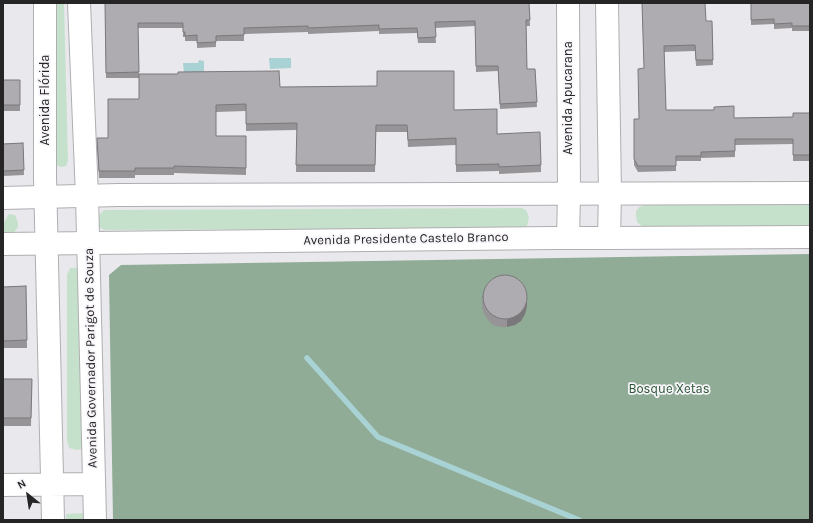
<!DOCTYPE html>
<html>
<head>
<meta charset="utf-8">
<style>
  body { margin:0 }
  #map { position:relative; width:813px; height:523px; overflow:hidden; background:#e9e8ec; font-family:Karla,sans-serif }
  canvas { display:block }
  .frame { position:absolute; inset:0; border:4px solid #252526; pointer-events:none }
  .north { position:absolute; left:8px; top:475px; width:40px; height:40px; -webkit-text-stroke:3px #f7f5f9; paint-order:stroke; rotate:330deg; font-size:11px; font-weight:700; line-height:16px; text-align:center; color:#252526 }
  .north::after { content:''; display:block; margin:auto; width:14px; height:18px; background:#252526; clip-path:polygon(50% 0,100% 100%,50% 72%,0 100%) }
</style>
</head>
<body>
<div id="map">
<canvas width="813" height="523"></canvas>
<div class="frame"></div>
<div class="north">N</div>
</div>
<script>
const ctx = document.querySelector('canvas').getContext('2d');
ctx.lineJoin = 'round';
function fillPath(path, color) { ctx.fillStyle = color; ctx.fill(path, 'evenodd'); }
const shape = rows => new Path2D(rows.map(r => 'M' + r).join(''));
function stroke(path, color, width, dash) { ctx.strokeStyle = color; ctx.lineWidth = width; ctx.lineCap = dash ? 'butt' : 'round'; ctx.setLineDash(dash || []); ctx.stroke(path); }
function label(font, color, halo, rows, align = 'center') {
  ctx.font = font + ' Karla,sans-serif'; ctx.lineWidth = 3.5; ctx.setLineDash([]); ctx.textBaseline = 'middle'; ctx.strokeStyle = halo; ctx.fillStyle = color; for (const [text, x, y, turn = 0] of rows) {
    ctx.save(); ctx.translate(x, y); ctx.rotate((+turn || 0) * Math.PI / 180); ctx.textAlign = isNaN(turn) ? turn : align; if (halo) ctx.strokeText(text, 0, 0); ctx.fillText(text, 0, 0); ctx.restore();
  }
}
const green = shape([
  [50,3,64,3,68,161,66,166,61,167,55,165],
  [810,204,810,227,643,227,637,222,636,216,636,211,639,207,645,205],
  [522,208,526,210,529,217,527,226,523,228,104,230,99,227,97,220,100,214,104,210],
  [9,214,15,215,18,223,18,227,13,234,3,235,3,224],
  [70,268,78,268,84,449,77,450,69,448,67,440,67,275],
  [87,513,87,520,66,520,66,514]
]);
const forest = shape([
  [810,254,810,520,113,520,109,275,121,265]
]);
const water = shape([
  [269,58,291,58,291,68,270,69],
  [199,60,204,61,204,73,184,74,183,63,198,63]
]);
const stream = shape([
  [307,358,378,437,579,520]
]);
const minor = shape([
  [45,3,45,177,53,520],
  [79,3,87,196,95,520],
  [607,3,610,193,609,238],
  [568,238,569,194,568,3],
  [3,485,94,484]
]);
const major = shape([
  [3,198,118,195,810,193],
  [3,244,552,238,609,238,810,237]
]);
const wall = shape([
  [105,3,529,3,530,26,526,26,527,69,535,69,537,107,500,109,498,71,476,72,475,26,435,28,436,43,418,43,417,33,379,34,379,31,308,34,308,32,244,34,244,41,216,41,216,47,197,48,197,41,185,41,185,37,183,37,183,28,138,28,139,75,280,87,454,110,497,134,541,165,541,172,499,174,499,171,456,172,456,145,408,147,407,132,376,132,375,172,296,172,297,130,246,131,246,111,216,112,216,136,246,136,246,175,174,173,174,175,135,175,135,178,99,178,97,145,108,138,139,99,139,78,106,78],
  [642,3,706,21,712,21,713,65,696,66,695,51,664,52,666,110,734,118,793,117,810,113,810,161,793,161,793,144,735,145,735,157,701,158,701,161,676,161,676,171,638,172,634,165,634,119,639,119,644,68],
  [751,3,810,3,810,31,792,31,792,28,774,29,774,24,751,25],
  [3,80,20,80,20,111,3,111],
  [23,143,24,175,3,176,3,144],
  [26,286,27,348,3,348,3,287],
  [482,299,527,306,525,314,521,321,515,325,507,327,500,327,493,325,488,320,484,314,482,307],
  [3,379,32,379,31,426,3,426]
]);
const shadedWall = shape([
  [527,299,527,306,525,314,521,321,515,325,507,327,507,320]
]);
const building = shape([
  [105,3,529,3,530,20,526,20,527,69,535,69,537,102,500,104,498,66,476,66,475,21,435,22,436,37,418,38,417,28,379,29,379,25,308,28,308,26,244,28,244,35,216,36,216,42,197,43,197,35,185,36,185,32,183,32,183,23,138,23,139,72,106,73,105,3],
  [642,3,705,3,706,21,712,21,713,60,696,60,695,45,664,46,666,110,714,110,714,107,734,106,734,118,793,117,793,113,810,113,810,155,793,155,793,139,735,139,735,151,701,152,701,156,676,156,676,166,638,166,634,159,634,119,639,119,638,69,644,68,642,3],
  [751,3,810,3,810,26,792,26,792,23,774,24,774,19,751,20,751,3],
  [279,71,280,87,377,86,377,71,454,71,454,110,497,109,497,134,540,132,541,165,499,167,499,164,456,165,456,138,408,140,407,125,376,125,375,165,296,165,297,123,246,124,246,104,216,105,216,136,246,136,246,168,174,166,174,168,135,168,135,171,99,171,97,138,108,138,108,99,139,99,139,74,178,74,178,72,279,71],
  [3,80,20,80,20,105,3,105,3,80],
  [23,143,24,170,3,171,3,144,23,143],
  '483 297a22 22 0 1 1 44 0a22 22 0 1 1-44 0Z',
  [26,286,27,340,3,341,3,287,26,286],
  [3,379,32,379,31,418,3,418,3,379]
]);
const streetNames = [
  ["Avenida Apucarana",568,98,-90],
  ["Avenida Flórida",45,100,-90],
  ["Avenida Presidente Castelo Branco",406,239,-1],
  ["Avenida Governador Parigot de Souza",91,358,-91]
];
const parkNames = [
  ["Bosque Xetas",669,389]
];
fillPath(green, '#c6e1cb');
fillPath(forest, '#90ac96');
fillPath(water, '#a8d2d4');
stroke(stream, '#a8d2d4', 5.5);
stroke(minor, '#afaeb1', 24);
stroke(major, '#afaeb1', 24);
stroke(minor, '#fff', 22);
stroke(major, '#fff', 22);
fillPath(wall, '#969497');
fillPath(shadedWall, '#7a787b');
fillPath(building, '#aeacb0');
stroke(building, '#7a787b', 1);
label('13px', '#252526', '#f7f5f9', streetNames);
label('13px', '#275433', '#f7f5f9', parkNames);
</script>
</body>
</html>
